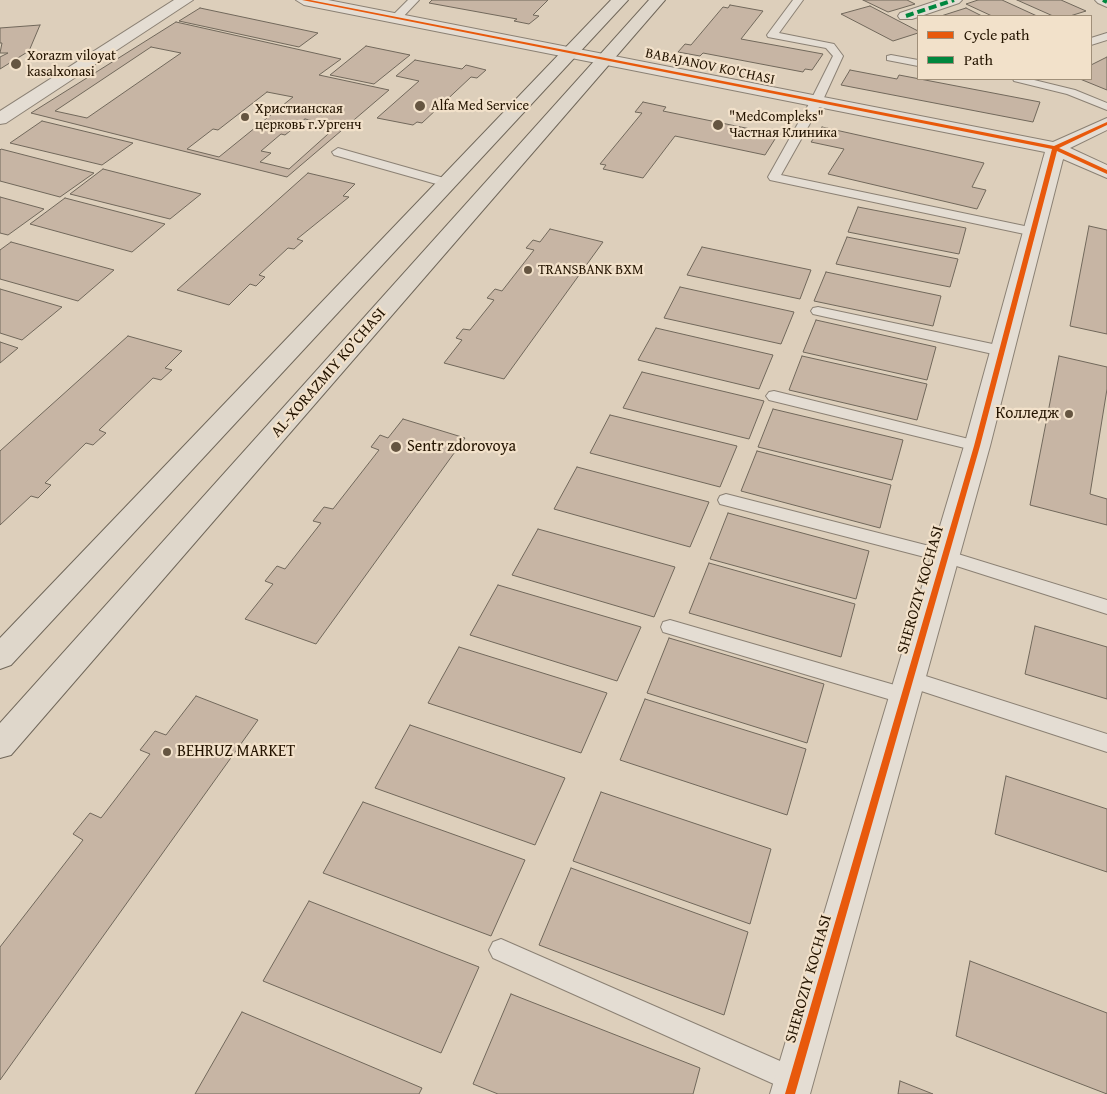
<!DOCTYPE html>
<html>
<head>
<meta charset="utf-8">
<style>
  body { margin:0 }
  #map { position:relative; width:1107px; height:1094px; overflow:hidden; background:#ddcfbb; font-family:"Gentium Book Plus",serif }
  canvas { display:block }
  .legend { position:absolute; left:917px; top:15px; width:175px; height:65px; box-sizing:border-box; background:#f2e1ca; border:1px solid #a08f79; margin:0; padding:6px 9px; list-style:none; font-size:15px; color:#241400 }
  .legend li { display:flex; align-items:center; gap:10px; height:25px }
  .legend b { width:25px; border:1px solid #a08f79 }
</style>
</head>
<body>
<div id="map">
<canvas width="1107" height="1094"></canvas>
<ul class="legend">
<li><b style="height:6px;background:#e8590c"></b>Cycle path</li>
<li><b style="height:6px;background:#00873e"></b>Path</li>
</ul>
</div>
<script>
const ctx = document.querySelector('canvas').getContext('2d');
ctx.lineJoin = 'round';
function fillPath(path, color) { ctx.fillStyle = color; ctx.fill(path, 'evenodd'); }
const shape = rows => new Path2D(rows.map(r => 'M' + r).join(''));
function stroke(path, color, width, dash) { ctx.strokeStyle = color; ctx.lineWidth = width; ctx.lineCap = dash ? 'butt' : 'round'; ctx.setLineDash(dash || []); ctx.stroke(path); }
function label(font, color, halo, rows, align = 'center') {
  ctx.font = font + ' "Gentium Book Plus",serif'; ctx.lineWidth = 4.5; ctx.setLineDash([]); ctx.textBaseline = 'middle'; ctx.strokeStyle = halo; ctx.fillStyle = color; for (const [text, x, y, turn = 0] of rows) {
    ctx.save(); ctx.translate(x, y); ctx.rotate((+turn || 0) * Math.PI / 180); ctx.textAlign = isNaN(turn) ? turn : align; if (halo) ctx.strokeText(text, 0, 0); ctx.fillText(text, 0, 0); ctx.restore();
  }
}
const building = shape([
  [432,0,548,0,533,15,539,16,529,24,514,21,517,19,429,3,432,0],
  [863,0,907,0,915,4,888,12,863,0],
  [978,0,1002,0,1037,16,992,16,966,4,978,0],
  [1017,0,1061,0,1086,11,1070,16,1053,16,1017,0],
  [730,5,763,11,741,39,823,54,812,70,805,69,803,72,703,53,700,56,678,52,685,44,691,45,723,7,728,8,730,5],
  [870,6,918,31,918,33,893,41,841,14,870,6],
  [200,8,318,33,299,47,179,21,200,8],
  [966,8,982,16,941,16,966,8],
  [176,22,341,59,319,75,389,90,287,177,31,113,176,22],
  [40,25,29,51,0,69,0,57,8,53,0,53,2,43,0,43,0,28,40,25],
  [366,46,410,55,374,84,330,75,366,46],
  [151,47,181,53,87,118,55,111,151,47],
  [1107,57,1107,90,1080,79,1091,79,1091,65,1107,57],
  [415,60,462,69,466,65,486,70,477,78,471,77,422,123,417,122,413,125,377,118,419,81,396,76,415,60],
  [850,70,897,79,899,75,1040,102,1033,122,841,85,850,70],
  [267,92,293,97,219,157,187,149,213,129,218,130,267,92],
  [643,102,666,107,663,111,770,133,767,137,775,139,765,155,675,136,643,178,603,169,606,165,600,164,642,113,635,112,643,102],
  [305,119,337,126,289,169,260,162,271,153,261,151,281,134,285,135,305,119],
  [42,121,133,143,102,165,10,143,42,121],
  [822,127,984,163,972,187,986,190,977,209,828,174,844,149,811,142,822,127],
  [0,150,1,149,94,173,60,197,0,181,0,150],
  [103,169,201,194,170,219,70,194,103,169],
  [308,173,355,184,343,196,349,197,297,239,303,241,294,249,288,248,259,275,265,277,256,286,250,284,229,305,177,290,308,173],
  [0,197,44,209,8,235,0,233,0,197],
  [65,198,165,224,132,252,30,224,65,198],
  [858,207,966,228,959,254,848,232,858,207],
  [1089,226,1107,230,1107,334,1070,326,1089,226],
  [550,229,603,242,504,379,444,363,462,340,456,338,463,329,470,330,494,300,487,298,495,289,502,291,534,250,526,248,533,240,540,242,550,229],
  [847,237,958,259,950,287,836,264,847,237],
  [11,242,114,270,78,301,0,279,0,250,11,242],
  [702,247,811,270,800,299,687,275,702,247],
  [826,272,941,296,933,326,814,301,826,272],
  [680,287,794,312,781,344,664,318,680,287],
  [0,289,62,307,22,340,0,333,0,289],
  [816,320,936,347,927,380,803,352,816,320],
  [656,328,773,355,759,389,638,360,656,328],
  [128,336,182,351,165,368,172,370,161,380,153,378,99,430,106,433,93,445,86,443,45,483,51,485,38,498,31,496,0,525,0,451,128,336],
  [0,342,18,348,0,363,0,342],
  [802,356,927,384,917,420,789,390,802,356],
  [1059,356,1107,367,1107,389,1090,494,1107,499,1107,525,1030,505,1059,356],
  [642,372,764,401,749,439,623,408,642,372],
  [773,409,903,440,892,480,758,447,773,409],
  [610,415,737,446,720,487,590,453,610,415],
  [403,419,465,438,316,644,245,619,273,584,265,581,277,566,285,569,321,523,313,521,324,507,333,509,379,450,371,447,380,435,388,438,403,419],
  [757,451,891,485,880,528,741,491,757,451],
  [577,467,709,502,690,547,554,509,577,467],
  [728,513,869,551,856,599,710,559,728,513],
  [538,529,675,567,654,617,512,575,538,529],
  [709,563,855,604,841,657,689,613,709,563],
  [498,585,641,627,617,681,470,635,498,585],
  [1035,626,1107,647,1107,699,1025,674,1035,626],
  [669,638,824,684,807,743,647,693,669,638],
  [459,647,607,693,581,753,428,703,459,647],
  [196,696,258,720,0,1080,0,947,83,840,73,834,90,813,101,818,150,754,140,750,155,731,166,735,196,696],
  [645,699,806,749,787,815,620,760,645,699],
  [410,725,565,778,535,845,375,788,410,725],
  [1006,776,1107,809,1107,872,995,834,1006,776],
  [601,792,771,849,750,924,573,861,601,792],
  [363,802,525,860,491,936,323,873,363,802],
  [571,868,748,932,724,1015,539,945,571,868],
  [309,901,479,967,441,1053,263,981,309,901],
  [970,961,1107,1013,1107,1094,956,1036,970,961],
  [511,994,700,1068,693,1094,498,1094,473,1084,511,994],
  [242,1012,422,1088,419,1094,195,1094,242,1012],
  [900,1081,933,1094,898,1094,900,1081]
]);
const service = shape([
  [408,0,419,0,400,20,392,20,392,16,408,0],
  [793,0,803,0,779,33,834,44,843,56,822,102,781,175,1034,228,1039,229,1041,232,1039,235,1034,236,770,180,768,177,810,102,833,56,826,48,768,37,767,35,793,0],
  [1107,33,1107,40,1091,45,1091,38,1107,33],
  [891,55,918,60,918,66,887,60,887,56,891,55],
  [1013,79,1030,79,1075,90,1107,103,1107,110,1067,94,1014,81,1013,79],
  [338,148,451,180,453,183,447,187,334,155,332,152,338,148],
  [818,307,1002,346,1009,351,1002,356,813,314,811,311,813,308,818,307],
  [774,391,977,441,983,442,985,446,983,450,977,451,769,400,766,396,769,392,774,391],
  [726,494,945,550,1107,600,1107,614,944,562,720,504,718,500,720,496,726,494],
  [670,620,905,688,912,690,915,696,912,702,905,704,663,632,661,627,663,622,670,620],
  [910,671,1107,734,1107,752,903,685,900,679,903,673,910,671],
  [501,939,803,1071,806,1080,803,1089,794,1092,785,1089,493,958,489,950,493,942,501,939]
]);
const minor = shape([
  [174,0,193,0,6,123,0,124,0,111,174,0],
  [939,0,962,0,959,3,912,19,900,19,898,16,900,13,939,0],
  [1095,0,1107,0,1107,7,1098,3,1095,0],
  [1053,153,1060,155,1063,159,990,446,810,1094,770,1094,964,446,1043,159,1046,155,1053,153]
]);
const tertiary = shape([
  [296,0,328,0,1053,142,1107,118,1107,130,1070,148,1107,165,1107,178,1063,159,1060,163,1046,163,1043,159,1045,152,304,5,296,0]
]);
const primary = shape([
  [611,0,628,0,11,665,0,669,0,638,611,0],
  [649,0,665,0,11,755,0,758,0,723,649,0]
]);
const quiet = shape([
  [1103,0,1107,2],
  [906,16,954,0]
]);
const cycleway = shape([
  [302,0,310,0,1054,146,1107,122,1107,125,1059,148,1107,170,1107,174,1057,151,980,446,795,1094,785,1094,974,446,1052,149,302,0]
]);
const markers = [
  [16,64,6,"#655541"],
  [420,106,6,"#655541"],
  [245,117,5,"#655541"],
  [718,125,6,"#655541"],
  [528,270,5,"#655541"],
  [1069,414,5,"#655541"],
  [396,447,6,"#655541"],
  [167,752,5,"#655541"]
];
const farPoinames = [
  ["Xorazm viloyat",27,56],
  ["kasalxonasi",27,72],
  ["Alfa Med Service",431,106],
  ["Христианская",255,109],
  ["церковь г.Ургенч",255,125],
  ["\"MedCompleks\"",729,117],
  ["Частная Клиника",729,133],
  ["TRANSBANK BXM",538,270]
];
const farStreetnames = [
  ["BABAJANOV KO'CHASI",710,67,12]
];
const streetNames = [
  ["AL-XORAZMIY KO’CHASI",329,373,-49],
  ["SHEROZIY KOCHASI",921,590,-74],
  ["SHEROZIY KOCHASI",809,979,-74]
];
const poiNames = [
  ["Колледж",1059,414,"right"],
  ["Sentr zdorovoya",407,447],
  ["BEHRUZ MARKET",177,752]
];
fillPath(building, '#c7b5a4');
stroke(building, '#71685b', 1);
stroke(service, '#8b8174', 2);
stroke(minor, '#8b8174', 2);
stroke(tertiary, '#8b8174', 2);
stroke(primary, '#71685b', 2);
fillPath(service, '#e4ddd3');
fillPath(minor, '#e4ddd3');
fillPath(tertiary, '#e4ddd3');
fillPath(primary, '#dfd7cb');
stroke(quiet, '#00873e', 4, [8, 4]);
fillPath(cycleway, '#e8590c');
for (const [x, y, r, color] of markers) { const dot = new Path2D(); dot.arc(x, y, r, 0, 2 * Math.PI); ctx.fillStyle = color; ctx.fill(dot); stroke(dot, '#f2e1ca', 2); }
label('14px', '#241400', '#f2e1ca', farPoinames, 'left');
label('14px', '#241400', '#f2e1ca', farStreetnames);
label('16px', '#241400', '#f2e1ca', streetNames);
label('16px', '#241400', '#f2e1ca', poiNames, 'left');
</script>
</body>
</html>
